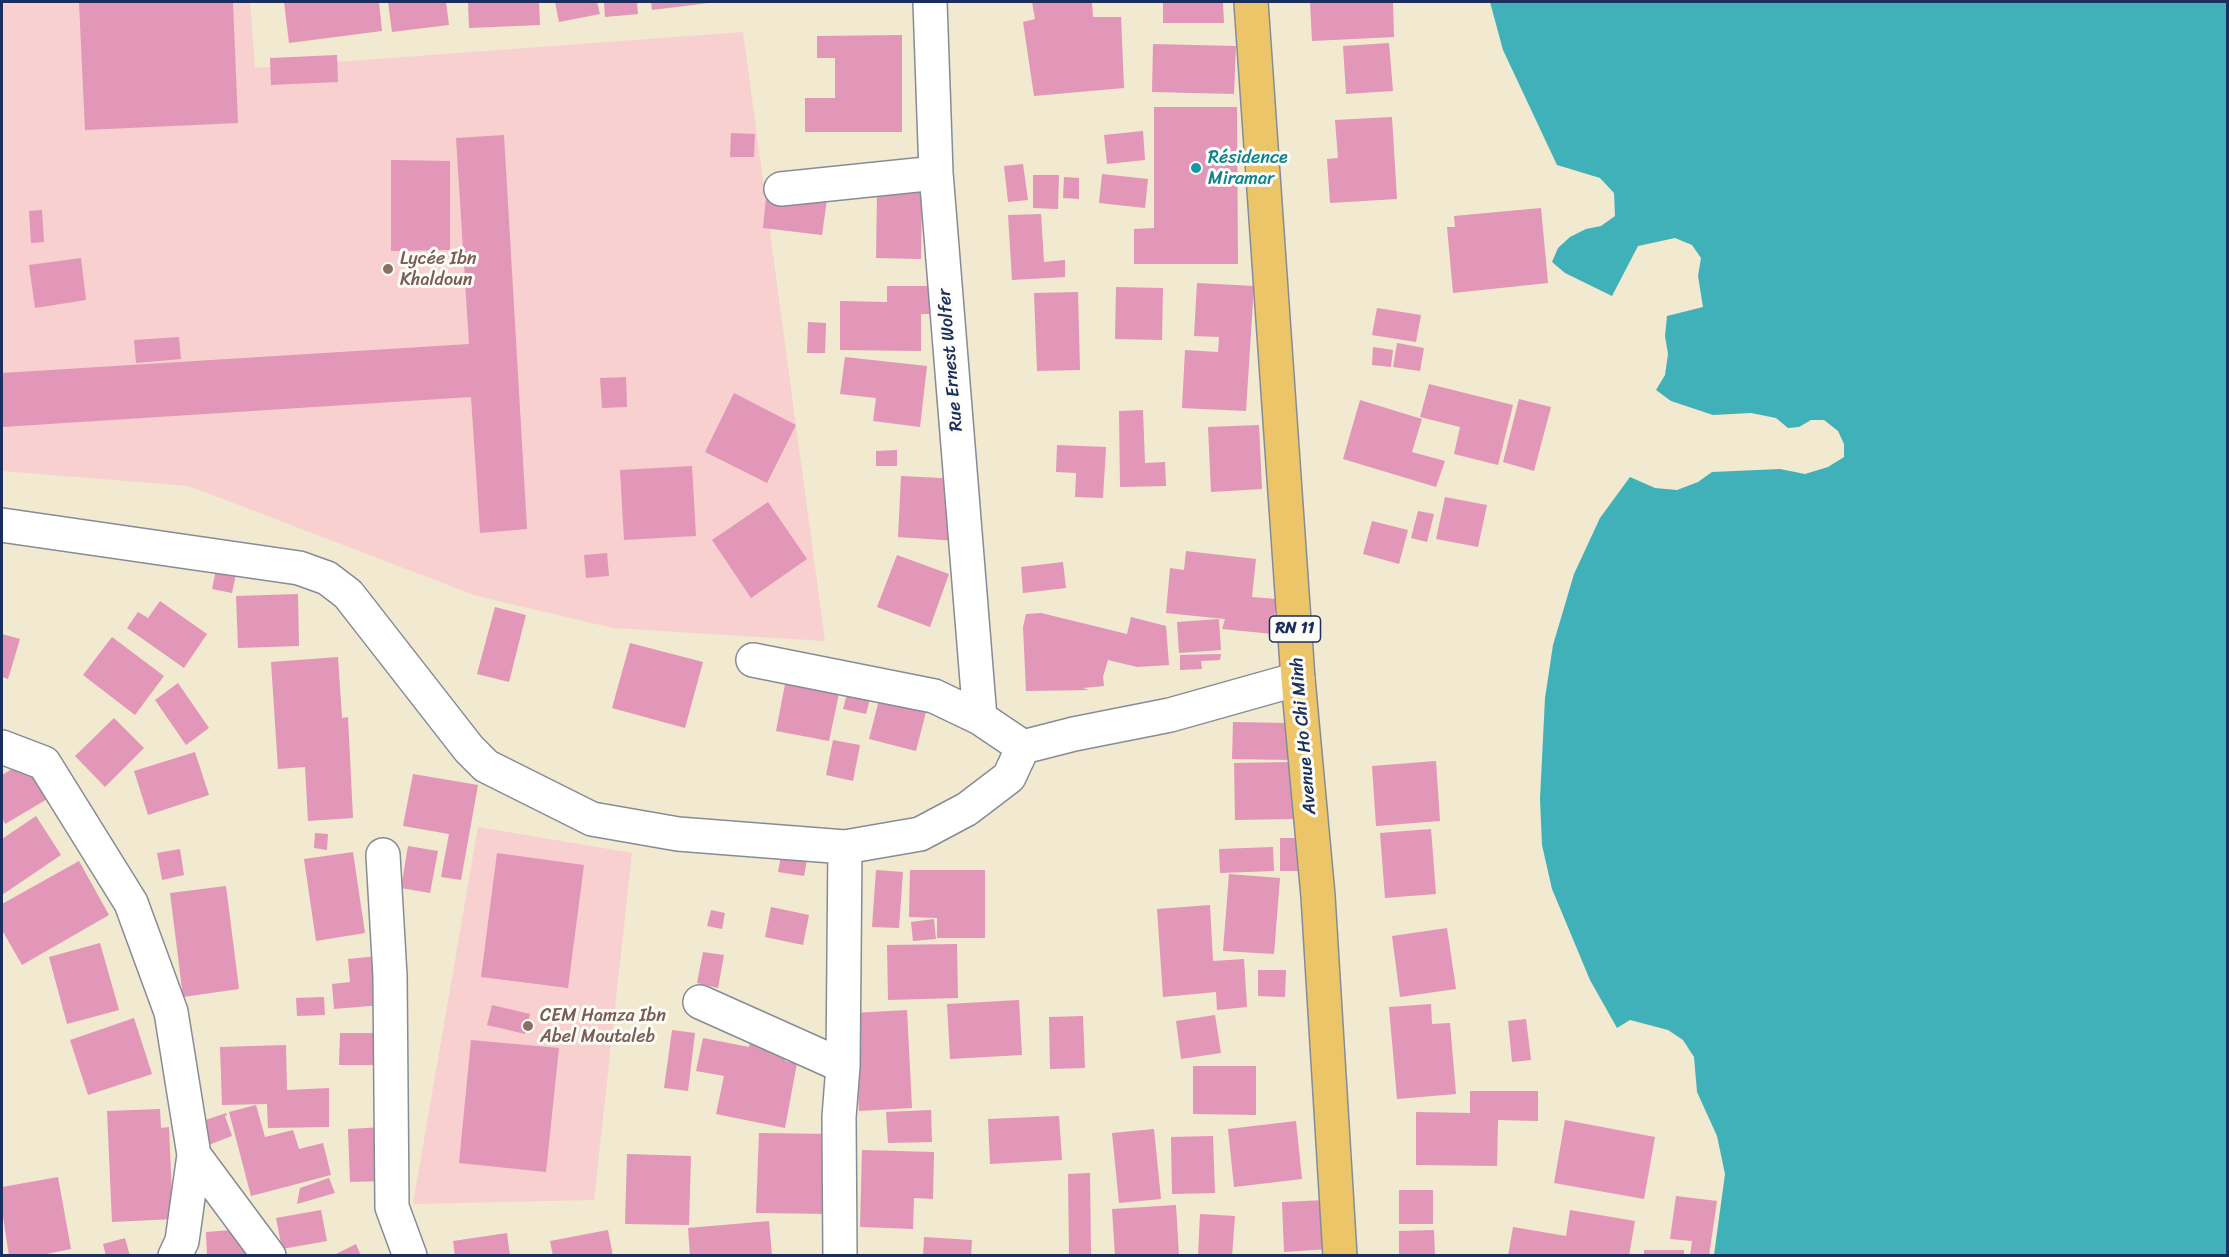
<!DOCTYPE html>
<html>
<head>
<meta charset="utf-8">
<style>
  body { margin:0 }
  #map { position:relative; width:2229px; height:1257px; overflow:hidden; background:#f1e9d0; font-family:Sriracha,sans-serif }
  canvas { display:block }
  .frame { position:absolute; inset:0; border:3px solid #1b2f5e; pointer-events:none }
</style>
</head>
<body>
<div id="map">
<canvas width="2229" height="1257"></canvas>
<div class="frame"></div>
</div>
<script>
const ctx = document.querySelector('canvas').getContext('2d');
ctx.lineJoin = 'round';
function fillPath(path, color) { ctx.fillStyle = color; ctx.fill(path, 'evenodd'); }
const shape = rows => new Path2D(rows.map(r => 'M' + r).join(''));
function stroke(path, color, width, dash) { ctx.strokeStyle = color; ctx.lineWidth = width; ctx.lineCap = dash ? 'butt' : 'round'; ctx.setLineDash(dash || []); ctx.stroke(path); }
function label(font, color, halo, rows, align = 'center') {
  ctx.font = font + ' Sriracha,sans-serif'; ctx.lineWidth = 6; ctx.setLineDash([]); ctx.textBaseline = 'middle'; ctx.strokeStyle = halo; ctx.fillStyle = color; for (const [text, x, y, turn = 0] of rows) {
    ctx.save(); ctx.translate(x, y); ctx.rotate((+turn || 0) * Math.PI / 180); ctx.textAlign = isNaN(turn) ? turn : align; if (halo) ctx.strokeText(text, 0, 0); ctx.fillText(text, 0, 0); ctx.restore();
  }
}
const built = shape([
  [2,2,250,2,255,68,743,32,825,641,613,628,477,596,189,486,2,471],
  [478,827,632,853,594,1200,413,1204]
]);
const water = shape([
  [1490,2,2227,2,2227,1255,1714,1255,1725,1174,1717,1136,1697,1092,1694,1057,1683,1040,1668,1030,1630,1020,1617,1028,1590,980,1552,889,1542,845,1540,799,1545,698,1553,645,1574,574,1600,518,1630,477,1655,488,1677,490,1698,482,1712,472,1780,469,1805,474,1828,467,1844,457,1844,444,1838,431,1824,420,1811,420,1799,427,1788,428,1776,418,1751,413,1713,415,1671,401,1656,390,1665,375,1668,354,1665,336,1667,316,1703,307,1698,276,1701,258,1692,245,1675,238,1638,246,1612,296,1565,273,1552,262,1558,248,1570,237,1586,229,1601,226,1615,216,1614,193,1600,178,1557,165,1503,50]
]);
const building = shape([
  [79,2,233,2,238,123,85,130],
  [284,2,379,2,382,31,289,43],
  [388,2,446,2,449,25,392,32],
  [468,2,539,2,540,25,469,28],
  [555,2,597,2,600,14,559,22],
  [604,2,637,2,638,14,605,17],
  [651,2,709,2,709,3,652,10],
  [1032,2,1092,2,1093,17,1121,17,1124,88,1034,96,1023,22,1035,19],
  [1163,2,1223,2,1224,23,1163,23],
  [1310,2,1393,2,1394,37,1312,41],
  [902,35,902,132,805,132,805,98,835,98,835,58,817,58,817,36],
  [1389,43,1393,91,1346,94,1343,46],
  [1153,44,1236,46,1234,94,1152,92],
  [337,55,338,82,271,85,270,58],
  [1154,107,1237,107,1238,264,1134,264,1134,229,1154,228],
  [1392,117,1397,199,1330,203,1327,159,1338,158,1335,120],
  [1143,131,1145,160,1107,164,1104,135],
  [731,133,755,134,754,157,730,157],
  [504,135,527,529,480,533,471,397,2,427,2,373,469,344,456,138],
  [391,160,450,161,450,250,391,251],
  [1023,164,1028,200,1008,202,1004,166],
  [1102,174,1148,179,1145,208,1099,203],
  [1033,175,1059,175,1058,209,1033,208],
  [1064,177,1079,178,1079,199,1063,198],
  [829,185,822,235,763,228,766,197,790,200],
  [877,193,922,193,921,259,876,258],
  [1541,208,1548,283,1453,293,1447,227,1455,227,1454,216],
  [42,210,44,242,31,243,29,211],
  [1041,214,1044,262,1065,260,1065,277,1012,280,1008,215],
  [81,258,86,300,35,308,29,265],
  [1197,283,1254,286,1246,411,1182,408,1185,350,1218,352,1219,337,1194,336],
  [887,286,934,286,934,314,921,314,921,351,840,350,840,301,887,302],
  [1116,287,1163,288,1162,340,1115,339],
  [1078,292,1080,370,1037,371,1034,293],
  [1377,308,1421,315,1416,342,1372,335],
  [808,322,826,323,825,353,807,353],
  [179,337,181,359,136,363,134,340],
  [1397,343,1424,348,1420,371,1393,367],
  [1373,347,1393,350,1391,367,1372,365],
  [845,357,927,366,920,427,873,421,876,398,840,394],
  [626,377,627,407,602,408,600,378],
  [1429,384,1513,405,1498,465,1454,454,1460,427,1420,417],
  [734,393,796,425,767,483,705,452],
  [1519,399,1551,407,1534,471,1503,462],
  [1360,400,1422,419,1412,452,1445,461,1436,487,1343,459],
  [1143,410,1145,463,1165,462,1166,486,1120,487,1119,411],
  [1259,425,1262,489,1211,492,1208,427],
  [1057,445,1106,447,1103,498,1075,497,1076,473,1056,472],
  [897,450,897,466,876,466,876,451],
  [692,466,696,536,624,540,620,470],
  [901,476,961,479,958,541,898,537],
  [1445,497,1487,505,1478,547,1436,539],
  [768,502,807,559,751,598,712,540],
  [1418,511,1434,514,1427,542,1411,538],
  [1372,521,1408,530,1399,564,1363,554],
  [1186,551,1256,559,1252,597,1276,599,1273,634,1222,629,1225,619,1166,613,1170,568,1184,570],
  [607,553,609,576,586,578,584,555],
  [219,555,239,560,232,593,212,589],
  [897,555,949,574,930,627,877,607],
  [1063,562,1066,588,1023,593,1021,567],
  [298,594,299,646,238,648,236,596],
  [160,601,207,634,184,668,127,628,138,612,148,618],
  [495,607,526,615,509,682,477,674],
  [1041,613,1127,634,1131,617,1166,626,1169,665,1137,667,1108,660,1103,677,1104,686,1083,688,1089,690,1026,691,1023,627,1026,614],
  [1219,619,1221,650,1179,653,1177,622],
  [2,634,20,639,8,679,2,677],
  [112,637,164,676,135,715,83,675],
  [630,643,703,662,685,728,612,708],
  [1221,654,1220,660,1201,661,1202,669,1180,670,1180,655],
  [338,657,342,718,348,717,353,818,308,821,305,767,278,769,271,662],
  [853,671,876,677,866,714,843,709],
  [787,674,841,684,829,741,776,731],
  [178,683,209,728,186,745,155,700],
  [882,688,929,700,916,751,869,739],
  [114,718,144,748,105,787,75,756],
  [1233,722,1291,723,1290,760,1232,759],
  [833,740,860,745,853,781,826,775],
  [195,752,209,795,148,815,134,771],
  [27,760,49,798,5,824,2,818,2,775],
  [1436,761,1440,821,1376,826,1372,766],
  [1293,762,1294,819,1235,820,1234,763],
  [413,774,478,785,461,880,441,877,449,834,403,826],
  [36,816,61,855,2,895,2,839],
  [1431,829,1436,894,1385,898,1380,833],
  [315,833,328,834,327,850,314,848],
  [1280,838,1298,838,1298,871,1280,871],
  [408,846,438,851,430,893,401,888],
  [1273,847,1274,871,1220,873,1219,849],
  [180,849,184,875,162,880,157,853],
  [353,852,365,933,316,941,304,859],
  [497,853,584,865,568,988,481,977],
  [781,856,807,860,804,876,778,872],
  [79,861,109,915,22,965,2,930,2,904],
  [876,870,903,872,899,928,872,927],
  [910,870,985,870,985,938,937,938,937,918,909,917],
  [1229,874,1280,878,1274,954,1223,951],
  [226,886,239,989,183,997,170,893],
  [1210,905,1213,961,1244,959,1247,1007,1217,1010,1216,992,1163,997,1157,909],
  [771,907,809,915,803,945,765,937],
  [711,910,725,913,722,929,707,926],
  [934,919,936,939,913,941,911,922],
  [1447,928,1456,989,1400,997,1392,936],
  [100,943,119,1010,67,1024,49,957],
  [957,944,958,998,888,1000,887,945],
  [703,952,724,955,718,988,697,983],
  [378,956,382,1005,334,1009,332,984,350,982,348,959],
  [1258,970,1286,970,1285,997,1258,996],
  [324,997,325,1015,297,1016,296,998],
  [1019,1000,1022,1055,950,1059,947,1004],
  [1431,1004,1432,1024,1450,1023,1456,1094,1397,1099,1389,1007],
  [492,1005,530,1014,525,1034,487,1025],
  [907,1010,912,1108,859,1111,853,1013],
  [1215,1015,1221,1053,1181,1059,1176,1021],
  [1083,1016,1085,1068,1050,1069,1049,1017],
  [134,1018,152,1074,88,1095,70,1040],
  [1526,1019,1531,1060,1512,1062,1508,1021],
  [753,1023,791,1031,785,1061,797,1063,785,1128,716,1114,724,1076,696,1071,703,1038,749,1047],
  [672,1030,695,1033,688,1091,664,1088],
  [340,1033,380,1033,379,1065,339,1065],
  [471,1040,559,1048,546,1172,459,1163],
  [286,1045,287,1090,329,1088,329,1127,268,1128,267,1104,222,1105,220,1047],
  [1193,1066,1256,1066,1256,1115,1193,1114],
  [1470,1091,1538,1091,1538,1121,1498,1120,1497,1166,1416,1165,1416,1112,1470,1113],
  [256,1105,265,1137,293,1130,299,1149,323,1143,331,1175,251,1196,229,1112],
  [160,1109,161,1128,169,1127,173,1219,112,1222,107,1111],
  [931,1110,932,1142,888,1143,886,1112],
  [226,1113,227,1115,225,1116,232,1136,203,1147,194,1124],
  [1059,1116,1062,1160,990,1164,988,1119],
  [1565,1120,1655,1137,1644,1199,1554,1183],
  [1296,1121,1302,1179,1234,1187,1228,1129],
  [383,1127,385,1181,350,1182,348,1129],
  [1154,1129,1161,1199,1119,1203,1112,1133],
  [759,1133,834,1134,832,1214,756,1213],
  [1213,1136,1215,1193,1172,1194,1171,1137],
  [862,1150,934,1152,933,1199,914,1198,913,1229,860,1227],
  [627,1154,691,1156,689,1225,625,1224],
  [1090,1173,1091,1255,1069,1255,1068,1174],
  [58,1177,71,1249,37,1256,9,1256,2,1210,2,1187],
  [329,1178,335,1193,297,1204,300,1188],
  [1399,1190,1433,1190,1433,1224,1399,1224],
  [1676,1196,1717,1201,1709,1256,1690,1256,1692,1241,1670,1239],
  [1326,1200,1328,1249,1284,1252,1282,1202],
  [1176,1205,1179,1256,1115,1256,1112,1209],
  [321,1210,327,1241,282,1249,276,1218],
  [1570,1210,1635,1221,1629,1256,1508,1256,1513,1227,1566,1236],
  [1200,1214,1235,1216,1232,1256,1198,1256],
  [769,1221,772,1256,690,1256,688,1228],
  [244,1229,247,1256,207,1256,206,1232],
  [608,1230,613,1256,553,1256,550,1241],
  [1434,1230,1435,1255,1399,1256,1399,1231],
  [507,1233,510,1256,455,1256,453,1241],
  [924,1237,972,1240,971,1256,923,1256],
  [125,1238,130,1256,106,1256,103,1244],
  [356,1244,361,1256,332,1256],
  [1644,1250,1684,1250,1684,1256,1644,1256]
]);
const street = shape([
  [930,2,936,173,980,718],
  [781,189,936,173],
  [2,525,299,568,327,578,348,594,469,749,486,766,592,819,678,834,845,847],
  [753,660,934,696,980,718,1023,747,1074,734,1170,715,1298,679],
  [2,747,44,763,131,903,171,1012,194,1155,269,1256],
  [383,855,390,976,392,1207,410,1256],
  [700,1002,843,1066],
  [175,1256,182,1241,194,1155],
  [840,1256,839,1117,843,1066,845,847,920,834,967,809,1009,777,1023,747]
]);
const primary = shape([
  [1251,2,1298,679,1318,896,1340,1256]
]);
const markers = [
  [1196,168,6,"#0f9aa8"],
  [388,269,6,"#8d6e63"],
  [528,1026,6,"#8d6e63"]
];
const shields = [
  [1295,629,51]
];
const shieldNames = [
  ["RN 11",1295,629]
];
const cultureNames = [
  ["Résidence",1208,158],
  ["Miramar",1208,179]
];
const educationNames = [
  ["Lycée Ibn",400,259],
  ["Khaldoun",400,280],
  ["CEM Hamza Ibn",540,1016],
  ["Abel Moutaleb",540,1037]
];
const streetNames = [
  ["Rue Ernest Wolfer",951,360,-95],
  ["Avenue Ho Chi Minh",1304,736,-95]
];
fillPath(built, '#f7d0cf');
fillPath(water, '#40b1b8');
fillPath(building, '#e296b8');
stroke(street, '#868c97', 36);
stroke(primary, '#868c97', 36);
stroke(street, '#fff', 33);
stroke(primary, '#edc569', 33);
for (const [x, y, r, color] of markers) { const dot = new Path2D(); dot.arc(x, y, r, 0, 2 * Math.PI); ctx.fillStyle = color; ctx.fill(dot); stroke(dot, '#fdfcf7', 2); }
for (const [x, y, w] of shields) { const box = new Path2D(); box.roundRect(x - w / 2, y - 13, w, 26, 4.5); ctx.fillStyle = '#fdfcf7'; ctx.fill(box); stroke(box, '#1b2f5e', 1.5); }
label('bold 16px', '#1b2f5e', null, shieldNames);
label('18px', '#0d838f', '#fdfcf7', cultureNames, 'left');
label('18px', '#785e54', '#fdfcf7', educationNames, 'left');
label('18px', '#1b2f5e', '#fdfcf7', streetNames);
</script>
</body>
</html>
